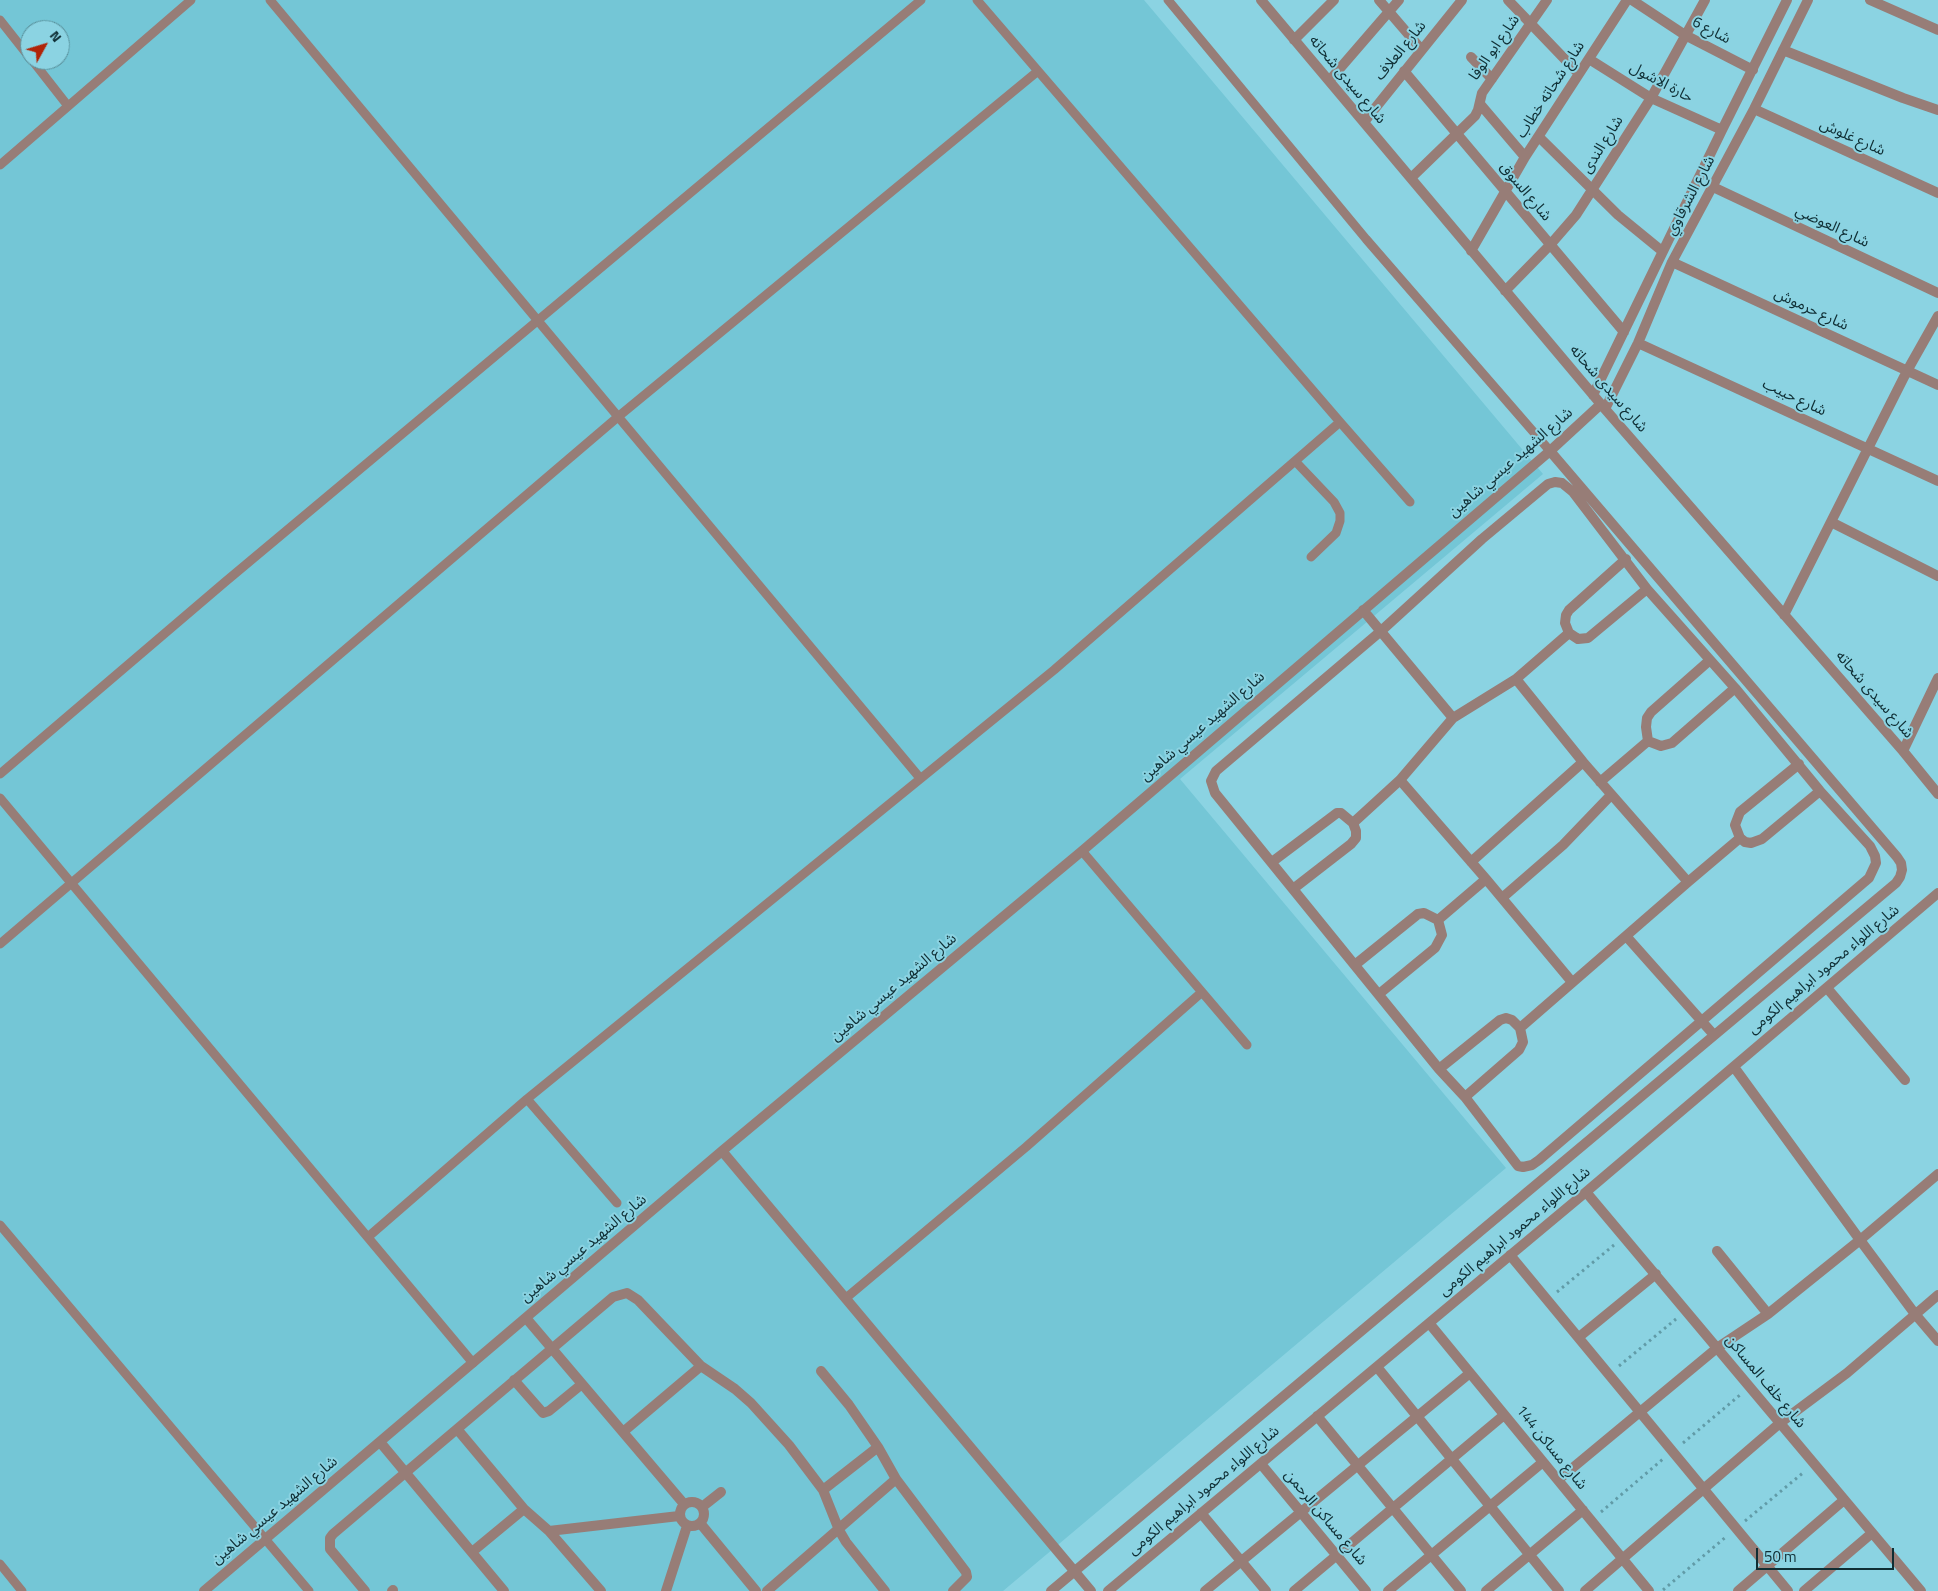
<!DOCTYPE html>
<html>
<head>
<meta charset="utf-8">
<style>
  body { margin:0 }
  #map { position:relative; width:1938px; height:1591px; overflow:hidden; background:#8bd3e2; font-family:"Titillium Web",sans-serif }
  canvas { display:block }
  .north { position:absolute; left:20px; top:20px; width:50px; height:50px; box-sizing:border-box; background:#8bd3e2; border:1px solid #59919c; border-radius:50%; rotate:51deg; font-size:14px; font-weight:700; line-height:20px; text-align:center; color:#0f2e34 }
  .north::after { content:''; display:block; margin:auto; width:18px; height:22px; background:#b12408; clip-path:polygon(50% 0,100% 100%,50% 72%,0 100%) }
  .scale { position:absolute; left:1756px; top:1548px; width:138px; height:22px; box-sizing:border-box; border:2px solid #0f2e34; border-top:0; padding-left:6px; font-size:15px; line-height:18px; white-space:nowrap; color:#0f2e34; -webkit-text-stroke:4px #8bd3e2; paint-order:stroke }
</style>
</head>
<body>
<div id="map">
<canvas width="1938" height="1591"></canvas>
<div class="north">N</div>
<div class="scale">50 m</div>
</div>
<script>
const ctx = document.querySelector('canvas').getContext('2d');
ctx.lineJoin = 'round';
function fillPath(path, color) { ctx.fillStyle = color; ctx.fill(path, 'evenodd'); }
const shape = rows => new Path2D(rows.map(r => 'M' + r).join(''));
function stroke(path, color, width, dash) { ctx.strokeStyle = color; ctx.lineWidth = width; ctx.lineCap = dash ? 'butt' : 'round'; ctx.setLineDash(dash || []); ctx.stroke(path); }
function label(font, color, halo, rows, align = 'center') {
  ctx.font = font + ' "Titillium Web","Noto Sans Arabic",sans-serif'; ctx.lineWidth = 4; ctx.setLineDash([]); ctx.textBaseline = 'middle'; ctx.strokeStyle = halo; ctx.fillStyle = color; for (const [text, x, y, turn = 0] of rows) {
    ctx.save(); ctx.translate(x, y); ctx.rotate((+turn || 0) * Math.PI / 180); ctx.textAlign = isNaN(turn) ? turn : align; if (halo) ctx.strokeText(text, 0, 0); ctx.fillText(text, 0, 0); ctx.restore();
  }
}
const built = shape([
  [0,0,1144,0,1543,474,1180,779,1506,1168,1003,1591,0,1591],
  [30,30,60,30,60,60,30,60]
]);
const path = shape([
  [1557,1292,1614,1245],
  [1619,1366,1676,1319],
  [1683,1443,1740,1395],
  [1601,1512,1663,1459],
  [1745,1521,1804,1472],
  [1663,1590,1727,1536]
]);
const service = shape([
  [270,0,920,778],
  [1168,0,1366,239,1550,451],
  [0,20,30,58],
  [32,60,68,106],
  [0,165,191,0],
  [1340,422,1410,502],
  [1295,461,1334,502,1340,513,1340,521,1336,533,1311,557],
  [0,774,225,582,921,0],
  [0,798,473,1363],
  [1082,851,1247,1045],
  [0,944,619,416,1038,71],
  [527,1099,617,1203],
  [0,1225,309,1591],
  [368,1237,527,1099,1054,670,1340,422,977,0],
  [846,1298,1026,1147,1202,992],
  [0,1564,22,1591]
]);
const minor = shape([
  [1261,0,1605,409,1903,751,1938,794],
  [1379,0,1421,49],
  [1508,0,1579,74],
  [1632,0,1685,35,1753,70],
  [1870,0,1938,30],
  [1294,40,1334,0],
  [1783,50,1903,98,1938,110],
  [1471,57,1492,79],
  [1589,59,1651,98,1722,130],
  [1404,71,1624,332],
  [1329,81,1399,0],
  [1480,104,1525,157],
  [1754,109,1938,193],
  [1364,122,1462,0],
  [1539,137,1618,215,1662,251],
  [1411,178,1475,116,1478,110,1482,93,1547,0],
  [1713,187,1938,293],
  [1471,251,1525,157,1627,0],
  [1672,262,1938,385],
  [1505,291,1550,245,1576,215,1651,98,1705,0],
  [1638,343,1938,481],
  [1593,395,1722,130,1787,0],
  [1605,409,1638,343,1672,262,1754,109,1808,0],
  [1555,482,1562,483,1573,492,1647,589,1735,688,1820,791,1870,846,1875,856,1876,863,1869,878,1539,1160,1532,1165,1523,1167,1518,1166,1465,1097,1439,1069,1215,793,1211,781,1216,771,1381,631,1482,539,1548,484,1555,482],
  [1831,522,1938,576],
  [1626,559,1569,610,1566,615,1565,623,1569,633,1578,639,1588,638,1647,589],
  [1363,610,1453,718,1516,679,1569,633],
  [1784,615,1907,371,1938,316],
  [1710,660,1651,712,1647,718,1646,727,1648,741,1661,746,1672,743,1735,688],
  [1516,679,1583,762,1688,882],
  [1903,751,1938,678],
  [1400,780,1486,879,1572,982],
  [1600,782,1648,741],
  [1353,823,1400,780,1453,718],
  [1740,838,1735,825,1740,812,1799,764],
  [1272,862,1337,813,1341,813,1353,823,1356,831,1356,838,1351,844,1293,889],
  [1471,862,1583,762],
  [1502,898,1563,845,1611,795],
  [1438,920,1486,879],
  [1626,936,1714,1035],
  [1356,964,1418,914,1424,913,1438,920,1442,935,1435,948,1379,994],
  [1827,988,1905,1080],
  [1734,1067,1860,1240,1915,1314,1938,1341],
  [1439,1069,1500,1020,1506,1018,1512,1020,1520,1028],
  [1465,1097,1519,1050,1523,1042,1520,1028,1688,882,1740,838,1745,842,1751,843,1762,839,1820,791],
  [722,1151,1091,1591],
  [1586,1192,1921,1591],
  [1717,1251,1768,1314],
  [1510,1255,1788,1591],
  [526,1318,684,1504],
  [1429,1323,1649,1591],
  [1579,1337,1656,1274],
  [1377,1367,1559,1591],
  [821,1371,849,1405,878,1447,896,1479,966,1572,967,1577,953,1591],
  [514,1380,543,1413,549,1411,582,1384],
  [1317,1416,1461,1591],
  [457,1429,524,1509,549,1531,601,1591],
  [623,1432,701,1366],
  [380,1442,504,1591],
  [1261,1464,1366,1591],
  [1558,1480,1717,1348,1768,1314,1860,1240,1938,1174],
  [823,1490,878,1447],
  '680 1514a12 12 0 1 1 24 0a12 12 0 1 1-24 0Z',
  [702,1507,721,1492],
  [1201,1513,1266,1591],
  [700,1523,756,1591],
  [549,1531,679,1516],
  [472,1552,524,1509],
  [204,1591,722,1151,1082,851,1550,451,1601,404],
  [365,1591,330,1549,330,1538,333,1534,613,1297,627,1293,638,1300,701,1366,735,1389,751,1403,789,1445,823,1490,839,1530,846,1542,885,1591],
  [392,1591,393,1590],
  [666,1591,687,1526],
  [767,1591,896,1479],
  [1051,1591,1896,883,1900,877,1902,870,1901,863,1897,857,1550,451],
  [1108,1591,1586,1192,1938,893],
  [1205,1591,1470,1373],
  [1294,1591,1504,1415],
  [1388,1591,1543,1462],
  [1486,1591,1583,1510],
  [1585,1591,1780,1423,1847,1373,1938,1295],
  [1738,1591,1844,1500],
  [1804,1591,1872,1533]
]);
const streetNames = [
  ["شارع 6",1711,31,28],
  ["شارع ابو الوفا",1495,48,-55],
  ["شارع العلاف",1401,51,-51],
  ["شارع سيدى شحاته",1347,80,50],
  ["حارة الاشول",1661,83,28],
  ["شارع شحاته خطاب",1551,90,-57],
  ["شارع غلوش",1852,138,24],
  ["شارع الندى",1603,145,-58],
  ["شارع السوق",1525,192,50],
  ["شارع الشرقاوي",1691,196,-62],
  ["شارع العوضي",1832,227,25],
  ["شارع حرموش",1811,310,25],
  ["شارع سيدى شحاته",1608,389,49],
  ["شارع حبيب",1794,398,25],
  ["شارع الشهيد عيسي شاهين",1511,463,-41],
  ["شارع سيدى شحاته",1874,695,49],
  ["شارع الشهيد عيسي شاهين",1203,727,-41],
  ["شارع اللواء محمود ابراهيم الكومى",1824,970,-40],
  ["شارع الشهيد عيسي شاهين",894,988,-40],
  ["شارع اللواء محمود ابراهيم الكومى",1515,1232,-40],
  ["شارع الشهيد عيسي شاهين",584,1249,-40],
  ["شارع خلف المساكن",1765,1382,50],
  ["شارع مساكن 144",1551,1448,51],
  ["شارع اللواء محمود ابراهيم الكومى",1204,1491,-40],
  ["شارع الشهيد عيسي شاهين",275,1511,-40],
  ["شارع مساكن الرحمن",1325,1518,50]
];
fillPath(built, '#74c6d6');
stroke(path, '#619ba7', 3, [2.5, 4]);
stroke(service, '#977d77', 9);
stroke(minor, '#977d77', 10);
label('15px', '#0f2e34', '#8bd3e2', streetNames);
</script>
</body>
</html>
